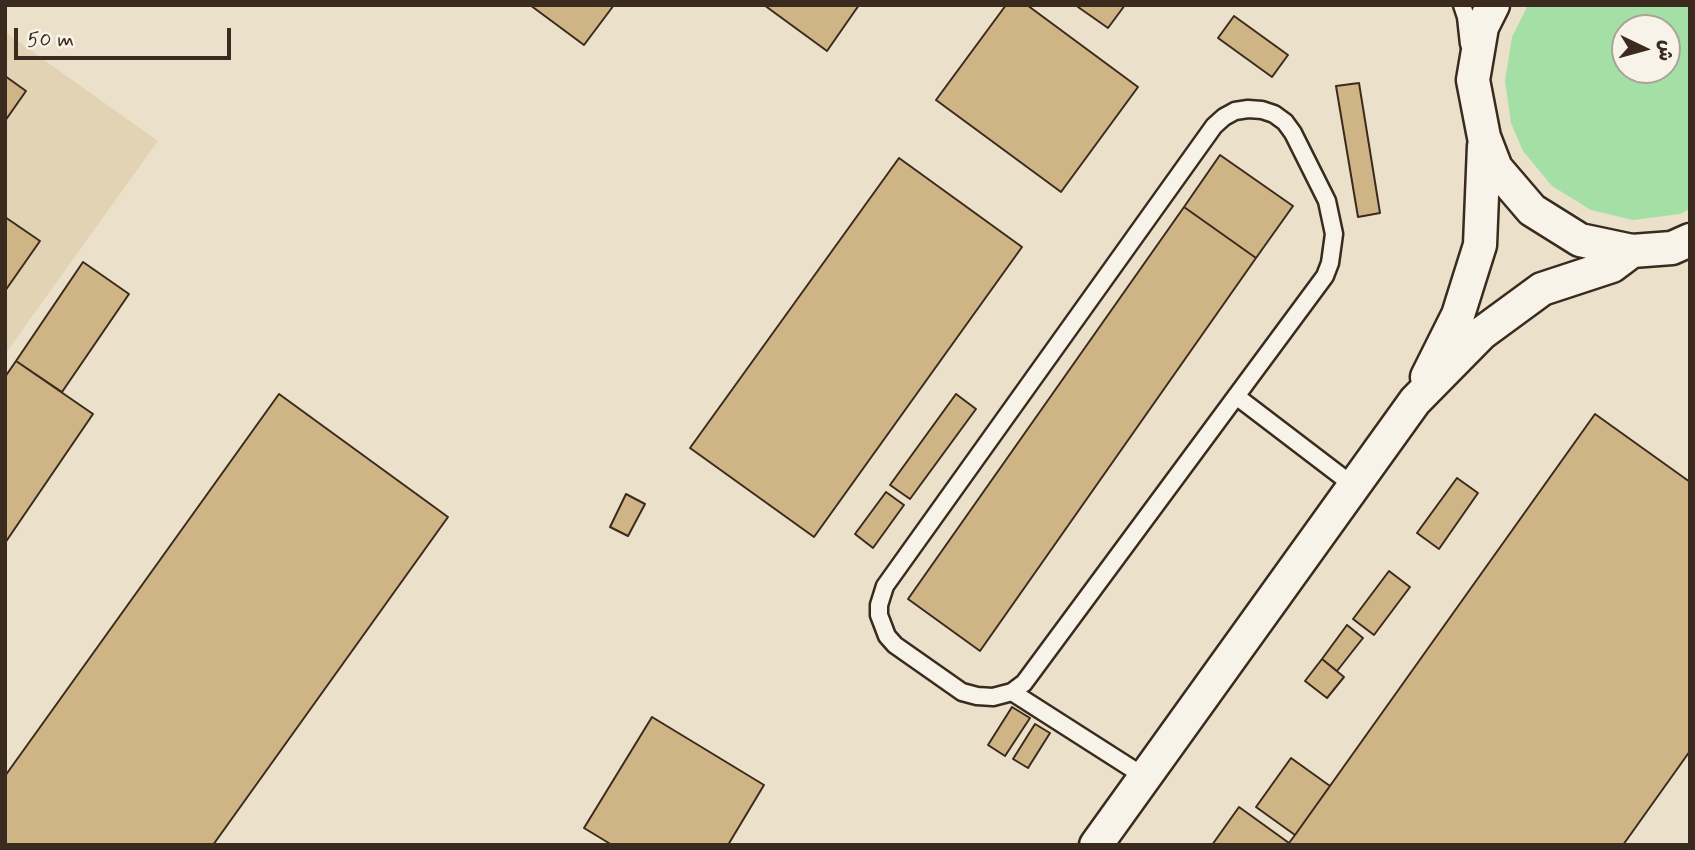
<!DOCTYPE html>
<html>
<head>
<meta charset="utf-8">
<style>
  body { margin:0 }
  #map { position:relative; width:1695px; height:850px; overflow:hidden; background:#ebe0ca; font-family:Mynerve,"Playpen Sans Arabic",sans-serif }
  canvas { display:block }
  .frame { position:absolute; inset:0; border:7px solid #3b2a1e; pointer-events:none }
  .north { position:absolute; left:1611px; top:14px; width:70px; height:70px; box-sizing:border-box; background:#f7f3e8; border:2px solid #aca397; border-radius:50%; rotate:95deg; font-size:19px; font-weight:700; line-height:28px; text-align:center; color:#3b2a1e }
  .north::after { content:''; display:block; margin:auto; width:24px; height:32px; background:#3b2a1e; clip-path:polygon(50% 0,100% 100%,50% 72%,0 100%) }
  .scale { position:absolute; left:14px; top:28px; width:217px; height:32px; box-sizing:border-box; border:4px solid #3b2a1e; border-top:0; padding-left:9px; font-size:21px; line-height:24px; white-space:nowrap; color:#3b2a1e; -webkit-text-stroke:5px #f7f3e8; paint-order:stroke }
</style>
</head>
<body>
<div id="map">
<canvas width="1695" height="850"></canvas>
<div class="frame"></div>
<div class="north">ش</div>
<div class="scale">50 m</div>
</div>
<script>
const ctx = document.querySelector('canvas').getContext('2d');
ctx.lineJoin = 'round';
function fillPath(path, color) { ctx.fillStyle = color; ctx.fill(path, 'evenodd'); }
const shape = rows => new Path2D(rows.map(r => 'M' + r).join(''));
function stroke(path, color, width, dash) { ctx.strokeStyle = color; ctx.lineWidth = width; ctx.lineCap = dash ? 'butt' : 'round'; ctx.setLineDash(dash || []); ctx.stroke(path); }
const built = shape([
  [5,32,158,141,5,354]
]);
const green = shape([
  [1528,5,1690,5,1690,209,1680,214,1633,220,1591,210,1552,186,1523,151,1511,123,1505,81,1512,37],
  [1625,28,1667,28,1667,70,1625,70]
]);
const building = shape([
  [530,5,614,5,584,45,530,5],
  [764,5,859,5,827,51,764,5],
  [1006,5,1027,5,1138,87,1061,192,936,100,1006,5],
  [1079,5,1125,5,1108,28,1078,7,1079,5],
  [1234,16,1288,55,1272,77,1218,38,1234,16],
  [5,76,26,91,5,121,5,76],
  [1359,83,1380,213,1358,217,1336,86,1359,83],
  [1220,155,1293,206,1256,258,1184,207,1220,155],
  [899,158,1022,247,814,537,690,448,899,158],
  [1184,207,1256,258,980,651,908,599,1184,207],
  [5,217,40,241,5,291,5,217],
  [83,262,129,294,62,392,16,361,83,262],
  [16,361,93,414,5,543,5,377,16,361],
  [279,394,448,517,213,845,5,845,5,776,279,394],
  [956,394,976,409,910,499,890,485,956,394],
  [1595,414,1690,482,1690,751,1623,845,1291,845,1289,843,1295,835,1595,414],
  [1457,478,1478,493,1439,549,1417,533,1457,478],
  [886,492,904,505,873,548,855,534,886,492],
  [626,494,645,504,628,536,610,527,626,494],
  [1389,571,1410,587,1374,635,1353,619,1389,571],
  [1347,625,1363,638,1337,671,1322,659,1347,625],
  [1322,659,1344,677,1327,698,1305,681,1322,659],
  [1012,707,1030,718,1005,756,988,745,1012,707],
  [652,717,764,785,728,845,612,845,584,828,652,717],
  [1035,724,1050,733,1028,768,1013,759,1035,724],
  [1291,758,1330,786,1295,835,1256,807,1291,758],
  [1239,807,1289,843,1291,845,1212,845,1239,807]
]);
const lane = shape([
  [1462,5,1466,17,1469,44],
  [1248,109,1262,110,1274,114,1285,122,1293,133,1327,201,1334,234,1330,263,1325,276,1024,683,1012,692,993,697,977,696,962,692,895,645,887,636,879,615,879,605,885,586,1214,126,1224,117,1235,111,1248,109],
  [1236,396,1354,486],
  [1012,692,1145,777]
]);
const street = shape([
  [1493,5,1482,27,1473,80,1484,137,1496,168,1532,210,1580,240,1632,251,1672,248,1690,240],
  [1427,377,1458,315,1480,245,1484,146],
  [1096,845,1415,401,1482,333,1542,289,1612,266,1632,251]
]);
fillPath(built, '#e3d3b5');
fillPath(green, '#a4dfa5');
fillPath(building, '#cfb585');
stroke(building, '#3b2a1e', 2);
stroke(lane, '#3b2a1e', 21);
stroke(street, '#3b2a1e', 37);
stroke(lane, '#f7f3e8', 16);
stroke(street, '#f7f3e8', 32);
</script>
</body>
</html>
